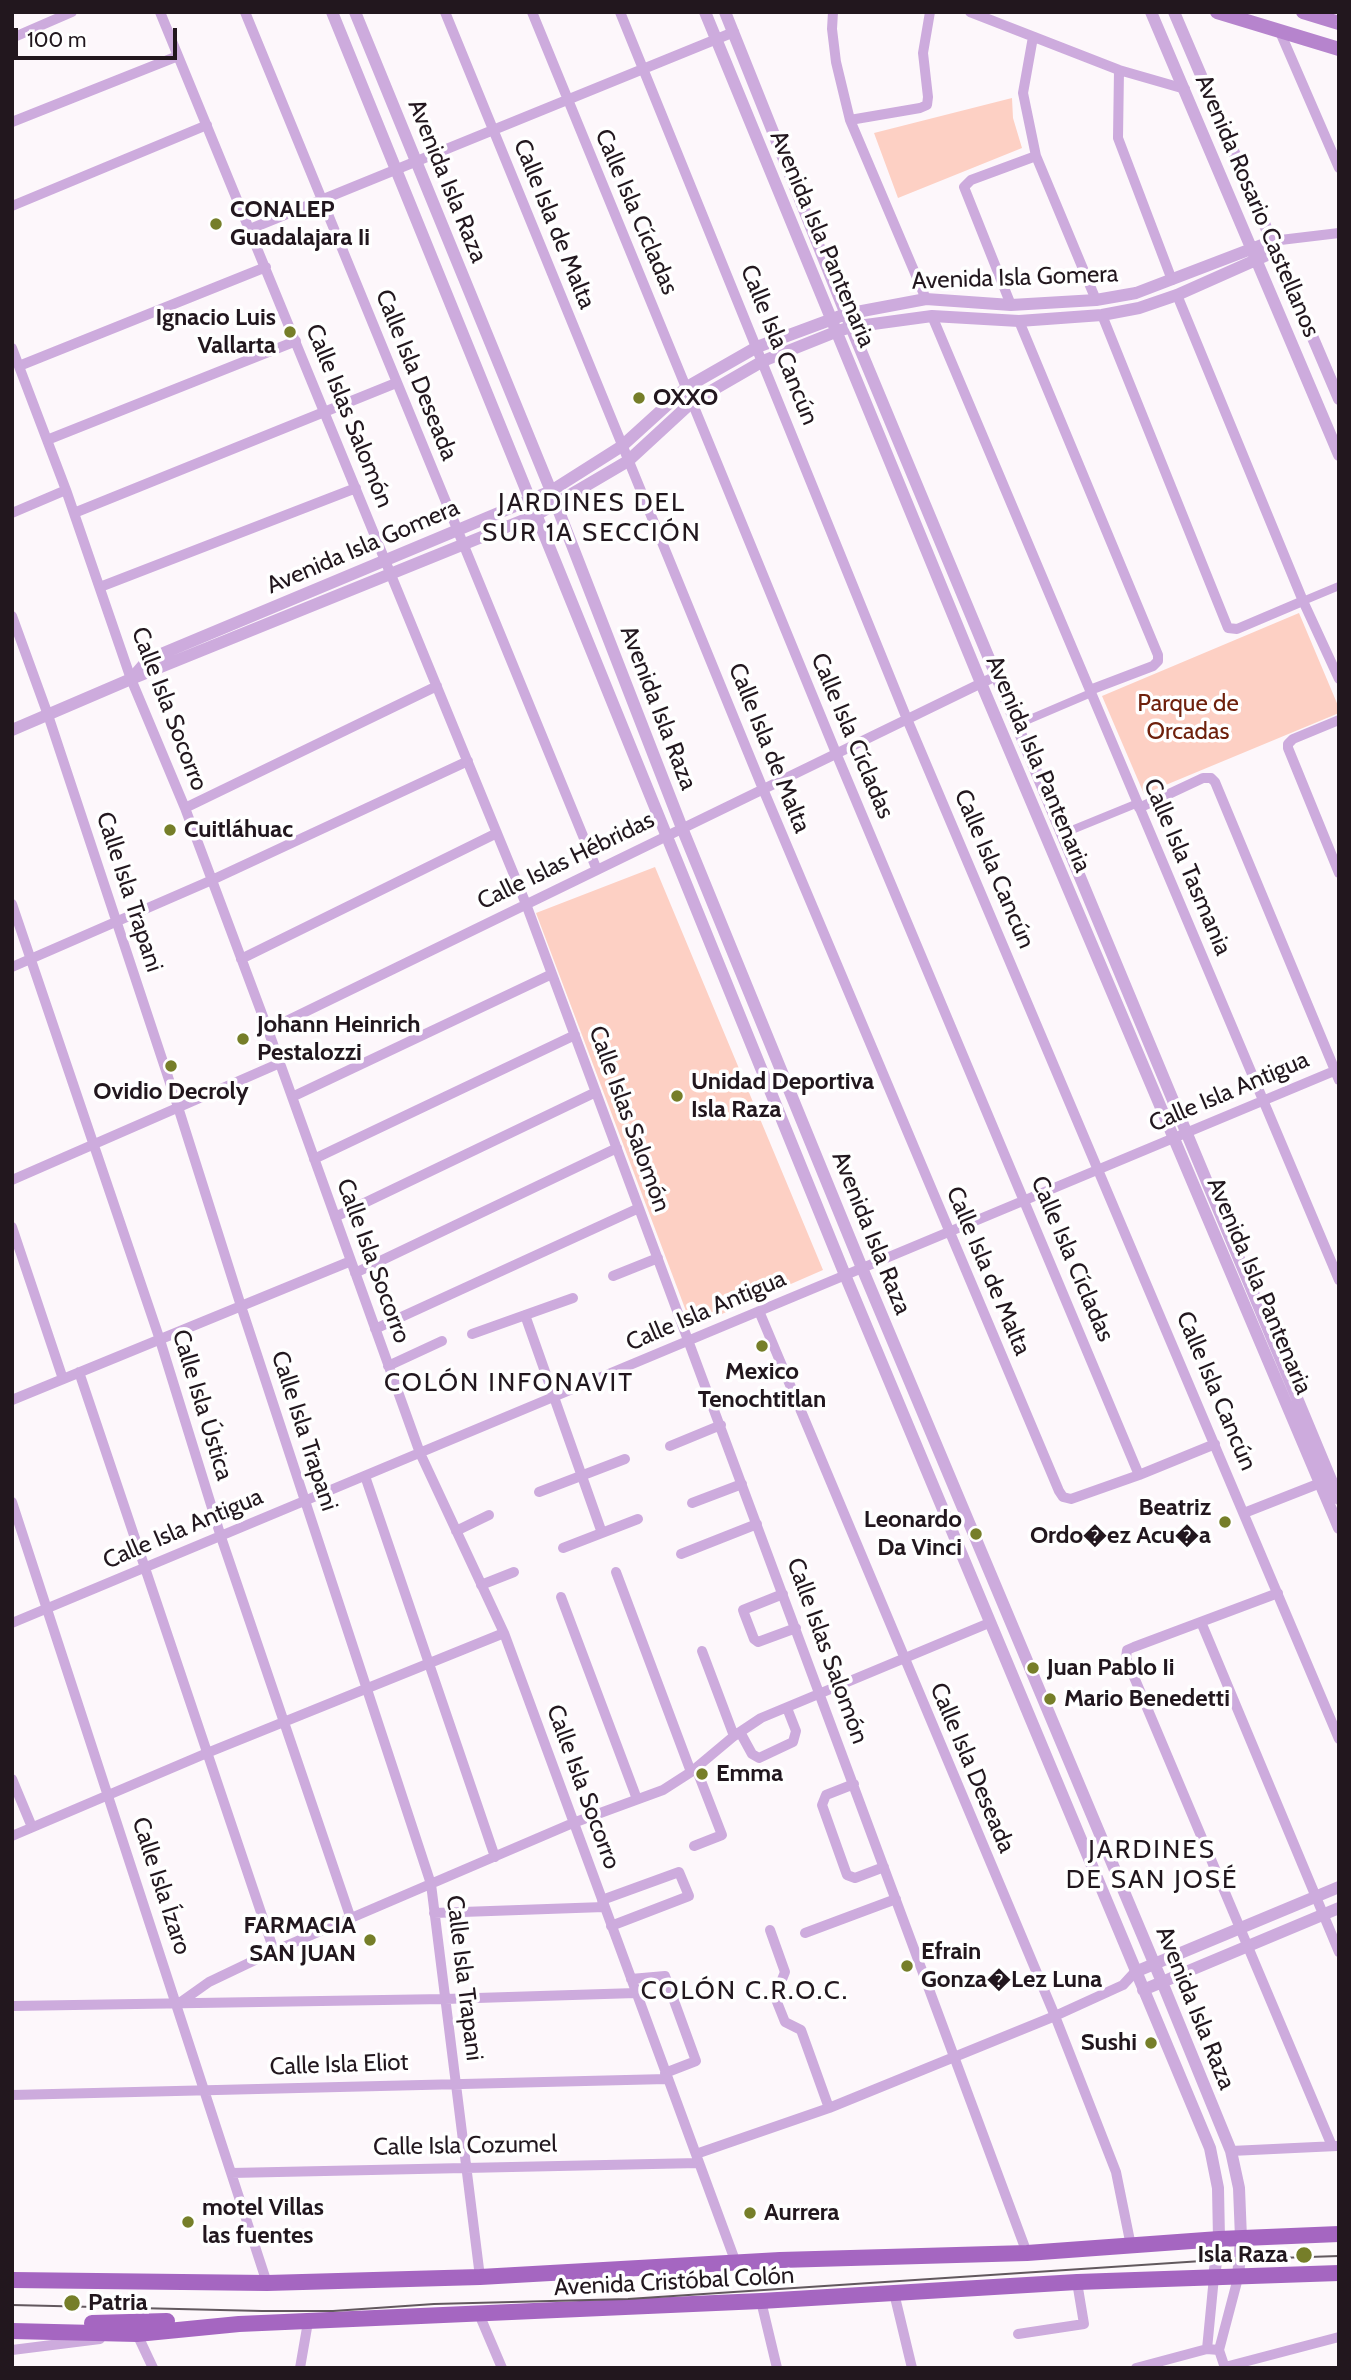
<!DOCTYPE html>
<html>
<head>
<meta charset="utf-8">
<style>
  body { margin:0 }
  #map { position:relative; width:1351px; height:2380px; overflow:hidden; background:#fdf7fb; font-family:Cabin,sans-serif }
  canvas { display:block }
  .frame { position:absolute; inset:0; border:14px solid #22171e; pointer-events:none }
  .scale { position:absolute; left:14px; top:28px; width:163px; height:32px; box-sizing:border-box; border:4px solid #22171e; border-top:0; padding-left:9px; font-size:21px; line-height:24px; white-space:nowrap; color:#22171e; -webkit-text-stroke:5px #fff; paint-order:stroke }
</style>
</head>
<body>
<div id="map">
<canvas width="1351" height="2380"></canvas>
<div class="frame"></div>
<div class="scale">100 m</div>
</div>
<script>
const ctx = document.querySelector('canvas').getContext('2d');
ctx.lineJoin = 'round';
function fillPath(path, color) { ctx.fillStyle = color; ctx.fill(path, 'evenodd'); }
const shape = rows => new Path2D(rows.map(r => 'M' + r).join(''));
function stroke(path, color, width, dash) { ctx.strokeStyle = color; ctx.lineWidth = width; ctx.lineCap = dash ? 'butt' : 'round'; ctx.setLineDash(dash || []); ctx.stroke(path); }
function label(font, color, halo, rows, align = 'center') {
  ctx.font = font + ' Cabin,sans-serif'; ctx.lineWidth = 7; ctx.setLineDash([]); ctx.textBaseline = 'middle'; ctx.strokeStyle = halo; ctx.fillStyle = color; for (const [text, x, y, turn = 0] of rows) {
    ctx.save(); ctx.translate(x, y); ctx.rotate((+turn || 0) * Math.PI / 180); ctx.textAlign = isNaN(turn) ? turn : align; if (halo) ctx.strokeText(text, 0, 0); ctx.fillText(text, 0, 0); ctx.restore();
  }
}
const green = shape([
  [1012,98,1013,118,1022,148,898,198,874,133],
  [1299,613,1339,708,1339,713,1144,794,1102,696],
  [655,867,823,1270,692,1327,536,913]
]);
const pedestrian = shape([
  [1303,601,1339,586],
  [1016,725,1091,693],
  [1062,834,1138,803]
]);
const minor = shape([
  [160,12,526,904,1027,2253],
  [245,12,597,870],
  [445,12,763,789,1059,1491,1063,1497,1071,1499,1139,1475,1215,1444],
  [532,12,836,753,1139,1475],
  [620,12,907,719,1339,1739],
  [833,12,832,29,836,62,850,120,926,299],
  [970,12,1119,70,1185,89],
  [1280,32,1339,168],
  [1033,37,1023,93,1036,156,1096,300],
  [12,38,72,12],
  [1119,70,1118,138,1172,280],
  [850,120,920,108,927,105,928,97,923,53,930,12],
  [12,122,178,56],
  [12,206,207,125],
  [250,229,734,32],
  [1272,241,1339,233],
  [1177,295,1303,601,1339,679],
  [1011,305,964,187,971,180,1036,156],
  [1102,315,1228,628,1237,629,1303,601],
  [932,316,1339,1280],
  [1019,321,1158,655,1158,661,1153,666,1090,690],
  [12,348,66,490,131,679,185,808,268,1030,420,1453,504,1633,736,2263],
  [19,366,266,267],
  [47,440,296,341],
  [12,513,66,490],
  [74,513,396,383],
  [100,587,356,488],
  [12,616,48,715,178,1107,241,1306,431,1884,480,2277],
  [1339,720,1293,739,1288,744,1288,748,1339,873],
  [185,808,437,686],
  [1139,808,1203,778,1211,778,1215,782,1339,1080],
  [12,904,160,1340,221,1537,351,1919],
  [241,959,497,833],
  [12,967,212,880,468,761],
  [268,1030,996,676],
  [292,1097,552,974],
  [314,1159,575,1035],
  [12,1180,280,1063],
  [335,1217,596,1092],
  [12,1227,63,1379],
  [355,1273,617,1148],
  [613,1276,658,1258],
  [759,1311,1055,2016,1116,2172,1131,2246],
  [525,1315,602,1533],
  [375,1329,639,1208],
  [472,1334,573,1298],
  [388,1366,442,1341],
  [79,1372,274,1951],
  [12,1400,351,1261],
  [670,1446,721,1425],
  [365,1476,495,1857],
  [539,1492,625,1459],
  [12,1502,267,2283],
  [692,1503,742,1484],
  [1244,1513,1328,1480],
  [456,1531,489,1515],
  [563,1548,638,1519],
  [681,1554,757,1524],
  [616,1572,691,1772],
  [481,1585,514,1572],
  [1278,1593,1134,1647,1127,1650,1126,1658,1332,2146],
  [783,1594,743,1610,744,1613,754,1639,758,1642,796,1628],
  [561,1597,637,1799],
  [1201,1622,1339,1952],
  [12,1623,1339,1069],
  [702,1651,734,1736],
  [740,1732,752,1754,759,1758,793,1742,796,1731,787,1708],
  [12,1779,32,1827],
  [854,1784,826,1795,822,1805,847,1875,855,1878,884,1867],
  [12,1836,207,1753,504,1633],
  [694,1846,722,1835,696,1768],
  [602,1900,679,1872,689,1896,611,1926],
  [434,1913,604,1907],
  [770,1930,785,1972,775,1997,785,2022,801,2030,829,2108],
  [805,1933,896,1899],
  [631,1979,665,1976,696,2061,665,2073],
  [178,2004,209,1982,274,1951,573,1823,663,1790,691,1772,734,1736,761,1718,989,1623],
  [12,2006,445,1999,636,1993],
  [12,2095,667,2079],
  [1231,2151,1337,2146],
  [696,2154,829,2108,1055,2016,1123,1985,1135,1972],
  [231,2173,699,2163],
  [894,2293,912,2368],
  [761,2301,777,2368],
  [479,2314,502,2368],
  [1018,2334,1084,2324,1077,2282],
  [133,2335,137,2334,153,2368],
  [1207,2349,1214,2277],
  [12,2350,100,2339],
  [1225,2367,1339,2337],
  [300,2368,308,2322],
  [1136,2368,1207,2349,1219,2350],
  [1225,2368,1219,2350,1238,2278]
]);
const tertiary = shape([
  [332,12,845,1275,1210,2148,1218,2188,1219,2239,1214,2277],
  [355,12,551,491,682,828,862,1268,1162,1982,1231,2151,1239,2188,1241,2238,1238,2278],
  [705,12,981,683,1339,1528],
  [725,12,851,327,1339,1499],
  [1151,12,1339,455],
  [1174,12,1339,399],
  [134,676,146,662,154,657,551,491,622,446,687,387,757,347,846,314,926,299,1011,305,1096,300,1136,293,1272,241],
  [12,730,131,679,536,515,628,461,692,402,763,361,838,331,851,327,932,316,1019,321,1102,315,1139,308,1177,295,1276,251],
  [1135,1972,1339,1887],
  [1143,1990,1339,1908]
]);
const secondary = shape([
  [1217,12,1339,49],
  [1303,12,1339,23]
]);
const primary = shape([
  [12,2280,267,2283,480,2277,780,2260,1027,2253,1219,2239,1339,2234],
  [92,2323,167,2321],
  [12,2331,137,2334,239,2324,761,2301,1077,2282,1339,2273]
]);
const tram = shape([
  [12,2305,262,2311,333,2311,434,2304,628,2299,1217,2260,1339,2256]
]);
const markers = [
  [216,224,7,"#767e29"],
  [290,332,7,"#767e29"],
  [639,398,7,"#767e29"],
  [170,830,7,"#767e29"],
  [243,1039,7,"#767e29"],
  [171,1066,7,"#767e29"],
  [677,1096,7,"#767e29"],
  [762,1346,7,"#767e29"],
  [1225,1522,7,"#767e29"],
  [976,1534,7,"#767e29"],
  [1033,1668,7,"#767e29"],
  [1050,1699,7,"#767e29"],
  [702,1774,7,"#767e29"],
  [370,1940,7,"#767e29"],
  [907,1966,7,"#767e29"],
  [1151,2043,7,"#767e29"],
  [750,2213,7,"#767e29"],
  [188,2222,7,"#767e29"],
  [1304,2255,9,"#767e29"],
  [72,2303,9,"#767e29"]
];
const streetNames = [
  ["Avenida Isla Raza",447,181,68],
  ["Avenida Rosario Castellanos",1257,206,67],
  ["Calle Isla Cícladas",636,212,67],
  ["Calle Isla de Malta",554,224,68],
  ["Avenida Isla Pantenaria",822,239,67],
  ["Avenida Isla Gomera",1015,278,-2],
  ["Calle Isla Cancún",779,345,68],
  ["Calle Isla Deseada",416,375,68],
  ["Calle Islas Salomón",349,416,68],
  ["Avenida Isla Gomera",363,547,-23],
  ["Avenida Isla Raza",658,708,69],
  ["Calle Isla Socorro",169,709,69],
  ["Calle Isla Cícladas",852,736,67],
  ["Calle Isla de Malta",769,748,68],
  ["Avenida Isla Pantenaria",1038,764,67],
  ["Calle Islas Hébridas",566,861,-26],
  ["Calle Isla Tasmania",1187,867,67],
  ["Calle Isla Cancún",994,869,67],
  ["Calle Isla Trapani",129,892,72],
  ["Calle Isla Antigua",1229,1092,-23],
  ["Calle Islas Salomón",629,1119,70],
  ["Avenida Isla Raza",871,1233,68],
  ["Calle Isla Cícladas",1072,1259,67],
  ["Calle Isla Socorro",373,1261,70],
  ["Calle Isla de Malta",988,1271,67],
  ["Avenida Isla Pantenaria",1259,1286,67],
  ["Calle Isla Antigua",706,1311,-23],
  ["Calle Isla Cancún",1216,1391,67],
  ["Calle Isla Ústica",202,1405,73],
  ["Calle Isla Trapani",304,1431,72],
  ["Calle Isla Antigua",183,1529,-23],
  ["Calle Islas Salomón",827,1651,70],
  ["Calle Isla Deseada",972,1768,67],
  ["Calle Isla Socorro",583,1787,70],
  ["Calle Isla Ízaro",161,1886,72],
  ["Calle Isla Trapani",464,1978,83],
  ["Avenida Isla Raza",1195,2008,68],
  ["Calle Isla Eliot",339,2065,-2],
  ["Calle Isla Cozumel",465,2146,-1],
  ["Avenida Cristóbal Colón",674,2282,-3]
];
const poiNames = [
  ["CONALEP",230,210],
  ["Guadalajara Ii",230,238],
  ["Ignacio Luis",276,318,"right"],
  ["Vallarta",276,346,"right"],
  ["OXXO",653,398],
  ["Cuitláhuac",184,830],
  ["Johann Heinrich",257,1025],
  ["Pestalozzi",257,1053],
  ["Unidad Deportiva",691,1082],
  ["Isla Raza",691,1110],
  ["Ovidio Decroly",171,1092,"center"],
  ["Mexico",762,1372,"center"],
  ["Tenochtitlan",762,1400,"center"],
  ["Beatriz",1211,1508,"right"],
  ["Ordo�ez Acu�a",1211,1536,"right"],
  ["Leonardo",962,1520,"right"],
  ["Da Vinci",962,1548,"right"],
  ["Juan Pablo Ii",1047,1668],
  ["Mario Benedetti",1064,1699],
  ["Emma",716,1774],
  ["FARMACIA",356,1926,"right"],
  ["SAN JUAN",356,1954,"right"],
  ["Efrain",921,1952],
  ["Gonza�Lez Luna",921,1980],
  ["Sushi",1137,2043,"right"],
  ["motel Villas",202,2208],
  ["las fuentes",202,2236],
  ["Aurrera",764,2213],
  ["Isla Raza",1288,2255,"right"],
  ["Patria",88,2303]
];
const parkNames = [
  ["Parque de",1188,704],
  ["Orcadas",1188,732]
];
const neighbourhoodNames = [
  ["JARDINES DEL",592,503],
  ["SUR 1A SECCIÓN",592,533],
  ["COLÓN INFONAVIT",509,1383],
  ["JARDINES",1152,1850],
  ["DE SAN JOSÉ",1152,1880],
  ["COLÓN C.R.O.C.",745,1991]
];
fillPath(green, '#fdd0c4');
stroke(pedestrian, '#cdabdd', 8);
stroke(minor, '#cdabdd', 10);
stroke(tertiary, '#cdabdd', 12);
stroke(secondary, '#b684cd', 14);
stroke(primary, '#a566c1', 16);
stroke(tram, '#62585e', 2);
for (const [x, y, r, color] of markers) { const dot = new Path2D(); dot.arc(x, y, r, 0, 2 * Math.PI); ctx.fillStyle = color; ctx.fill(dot); stroke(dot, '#fff', 2.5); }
label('24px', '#22171e', '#fff', streetNames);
label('bold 24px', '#22171e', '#fff', poiNames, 'left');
label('24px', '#6e200c', '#fff', parkNames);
ctx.letterSpacing = '2px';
label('26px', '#22171e', '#fff', neighbourhoodNames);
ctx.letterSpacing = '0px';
</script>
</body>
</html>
